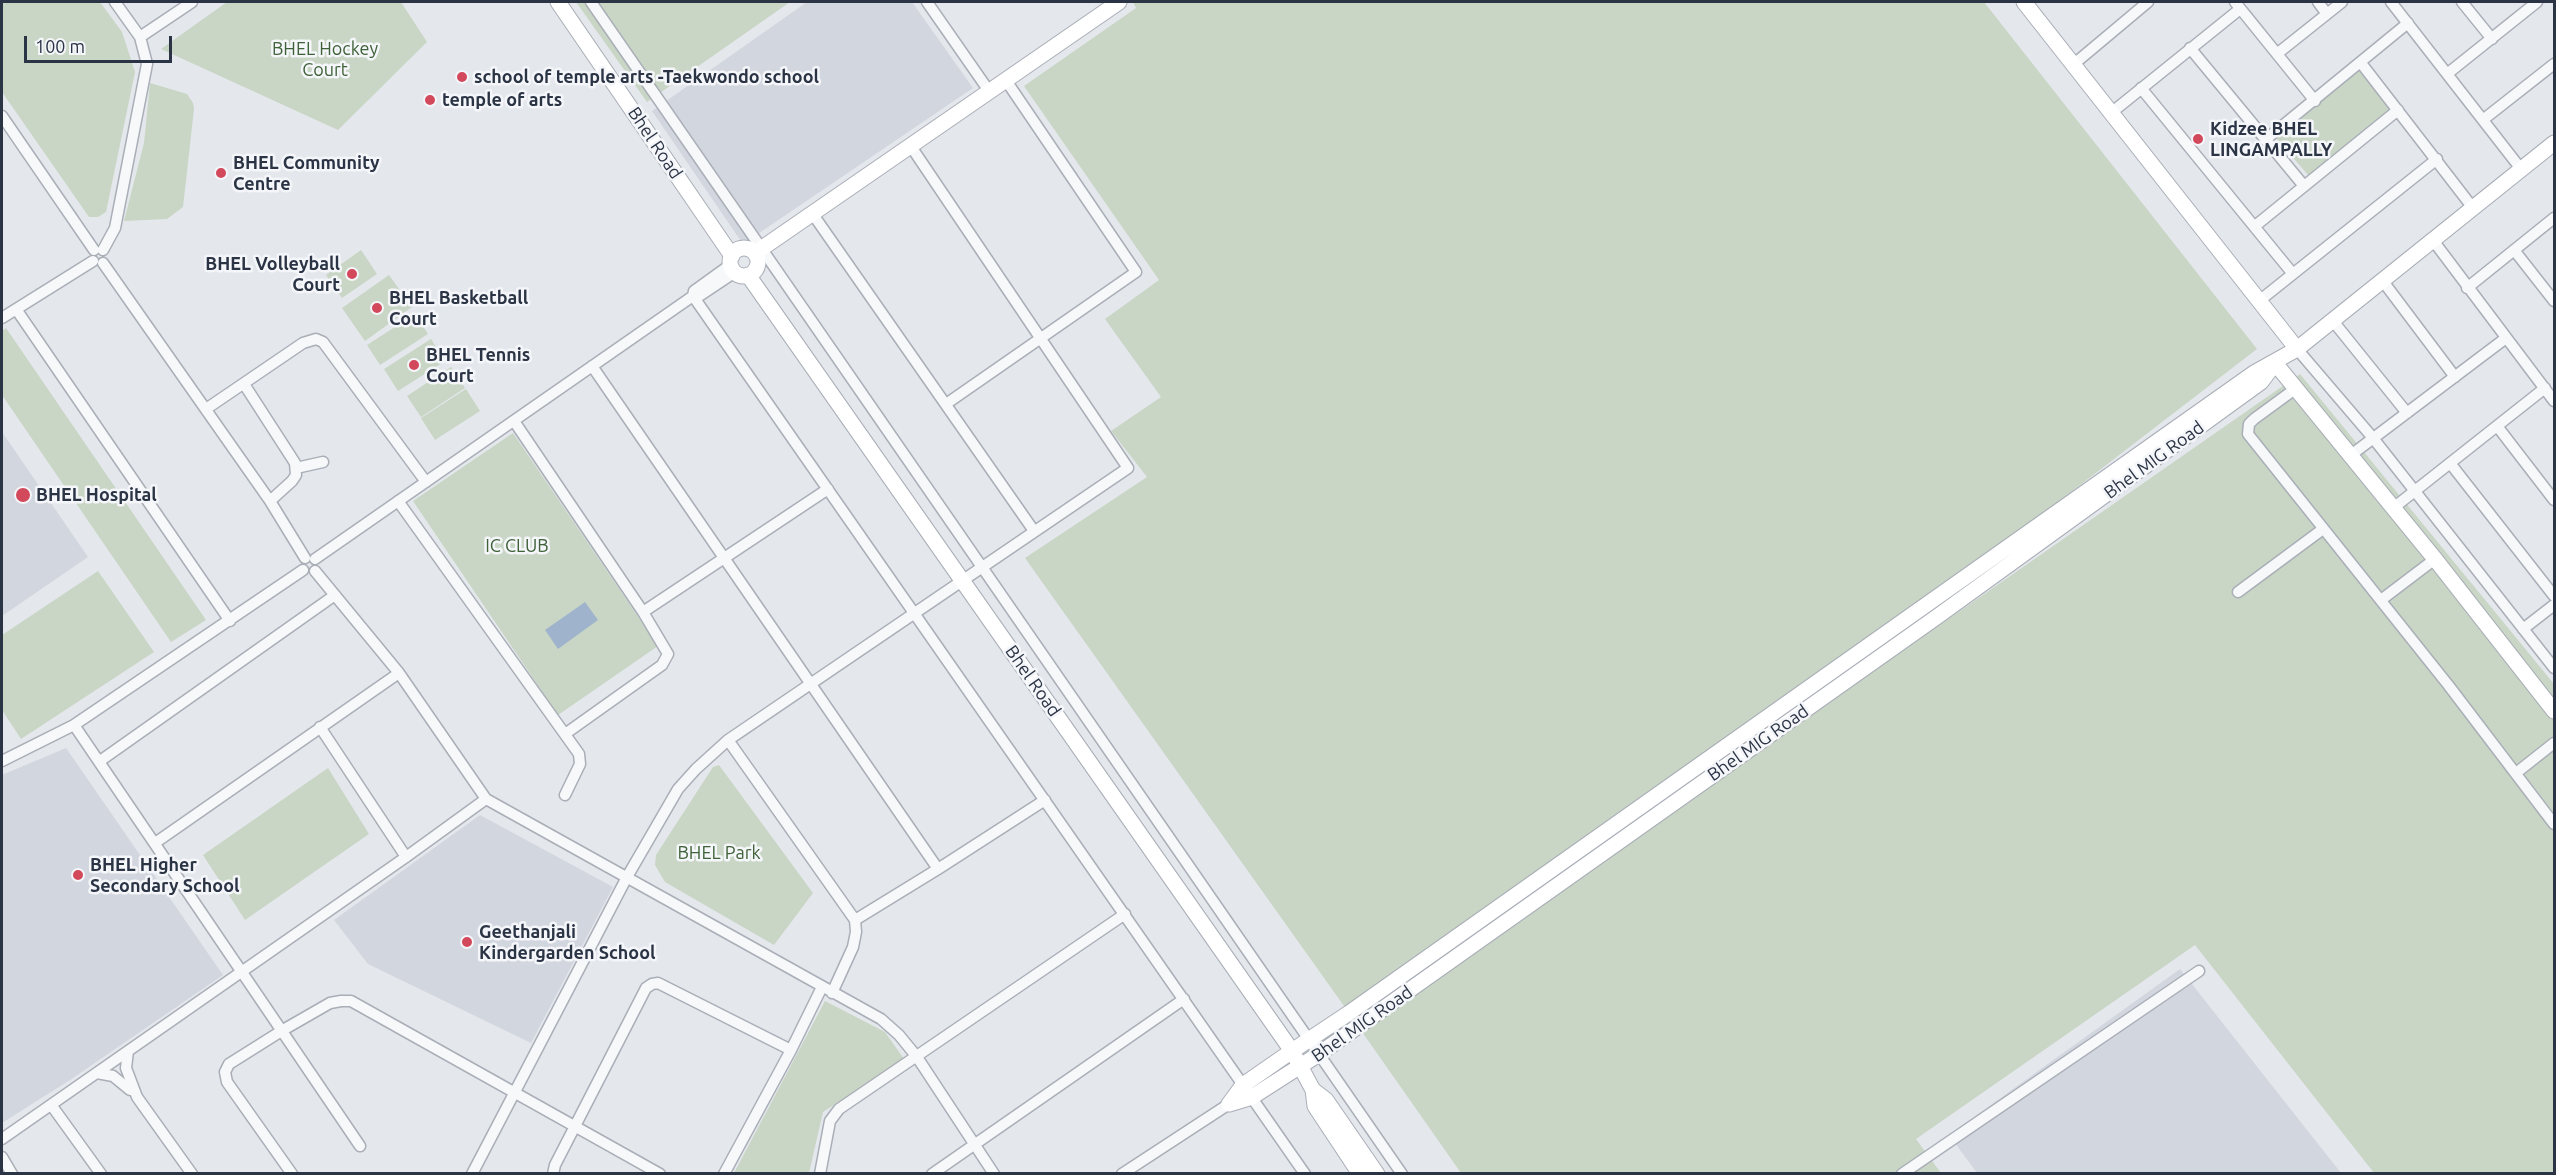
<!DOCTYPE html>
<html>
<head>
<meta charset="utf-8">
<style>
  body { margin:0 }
  #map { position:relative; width:2556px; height:1175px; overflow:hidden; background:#e4e7ec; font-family:Ubuntu,sans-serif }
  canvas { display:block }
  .frame { position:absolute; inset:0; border:3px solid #2b3445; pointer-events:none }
  .scale { position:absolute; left:24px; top:36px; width:148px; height:27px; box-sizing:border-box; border:3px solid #2b3445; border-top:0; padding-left:8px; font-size:18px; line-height:21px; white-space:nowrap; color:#2b3445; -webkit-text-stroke:4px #f4f6f9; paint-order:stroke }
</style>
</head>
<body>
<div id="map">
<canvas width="2556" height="1175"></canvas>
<div class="frame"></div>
<div class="scale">100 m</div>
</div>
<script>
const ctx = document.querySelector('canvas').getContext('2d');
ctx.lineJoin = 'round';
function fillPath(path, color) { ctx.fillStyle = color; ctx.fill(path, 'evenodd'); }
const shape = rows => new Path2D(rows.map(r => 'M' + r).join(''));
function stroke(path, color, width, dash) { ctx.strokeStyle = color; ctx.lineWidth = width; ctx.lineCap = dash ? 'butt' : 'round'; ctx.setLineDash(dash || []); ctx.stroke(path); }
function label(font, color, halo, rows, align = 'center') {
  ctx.font = font + ' Ubuntu,sans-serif'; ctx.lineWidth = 5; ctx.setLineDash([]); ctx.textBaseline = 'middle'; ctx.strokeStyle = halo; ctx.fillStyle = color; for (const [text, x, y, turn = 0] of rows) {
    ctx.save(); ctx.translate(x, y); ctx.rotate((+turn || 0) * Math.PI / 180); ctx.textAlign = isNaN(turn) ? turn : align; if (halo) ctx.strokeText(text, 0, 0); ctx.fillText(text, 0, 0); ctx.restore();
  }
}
const built = shape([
  [807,2,912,2,973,88,743,244,652,111],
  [2,432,88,557,2,616],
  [66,748,223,975,70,1080,2,1123,2,775],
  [480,815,613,887,531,1043,368,964,334,920],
  [2180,969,2341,1173,1977,1173,1949,1135]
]);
const green = shape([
  [2,2,100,2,122,32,135,72,106,212,98,217,89,217,2,92],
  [227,2,401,2,427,42,338,130,161,49],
  [576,2,790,2,647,102],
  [1133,2,1984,2,2257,349,1928,602,1349,1013,1025,558,1147,477,1111,431,1161,397,1105,319,1159,280,1024,86,1136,8],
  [2358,69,2391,110,2309,176,2276,138],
  [150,83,187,94,193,103,194,109,183,207,167,219,124,221,144,143],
  [361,250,377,274,342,298,326,275],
  [389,275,412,307,365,341,342,308],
  [415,314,428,334,380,365,367,345],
  [6,328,206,620,171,642,2,395,2,331],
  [431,339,445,361,398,391,384,369],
  [451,367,465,388,421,417,407,396],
  [2300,374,2554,684,2554,1173,2374,1173,2195,945,1916,1139,1941,1173,1461,1173,1360,1029],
  [466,389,480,411,435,440,421,418],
  [513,433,658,646,558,715,413,501],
  [98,571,154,652,21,739,2,710,2,635],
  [719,765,813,893,774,945,665,882,655,865,656,855,713,767],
  [328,768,369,834,245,920,203,855],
  [825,1001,885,1032,904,1059,823,1112,809,1173,734,1173]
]);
const water = shape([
  [585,602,598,620,558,649,545,630]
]);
const street = shape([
  [591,2,1402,1174],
  [927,2,989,91],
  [2235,2,2315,101],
  [2318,2,2327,14],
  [2391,2,2521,169],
  [2462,2,2492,39],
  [140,37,192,2],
  [2190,48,2304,186],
  [2278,53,2342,2],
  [2361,63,2473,208],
  [2074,64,2148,2],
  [2447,74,2537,2],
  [2141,88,2293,274],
  [2111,113,2240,9],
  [2,116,94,250],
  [2484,119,2554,64],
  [2265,140,2408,23],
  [812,213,1034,531],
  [2255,226,2398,110],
  [2432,239,2554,401],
  [103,250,115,228,147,64,140,37,115,2],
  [2514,250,2554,301],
  [103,263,270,501,305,558],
  [2382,280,2455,377],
  [2467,288,2554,218],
  [693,296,1305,1174],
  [699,296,735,272],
  [2259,301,2437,159],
  [16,309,230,621],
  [2,318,93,261],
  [2333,321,2407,413],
  [2297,349,2373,438,2554,668],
  [592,366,938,869,1045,800],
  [244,384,295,463,296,475,292,481,270,501],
  [2295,389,2254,419,2249,424,2248,434,2449,686,2554,824],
  [946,404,1136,272,1005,79],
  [206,409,303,343,316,339,323,342,426,482],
  [514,421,643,612,668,654,662,665,565,734],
  [2497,426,2554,500],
  [2351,455,2506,338],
  [2450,463,2554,596],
  [296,468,323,462],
  [398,501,579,754,580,764,565,795],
  [2392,509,2545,388],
  [315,559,693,296,694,291,730,265],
  [315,571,399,673,486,799,881,1019,899,1035,917,1057,994,1174],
  [2238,592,2323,529],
  [2381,600,2435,559],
  [643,612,828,489],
  [2523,629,2554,605],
  [74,725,360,1146],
  [320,727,406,857],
  [728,740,855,920,856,932,853,947,832,993],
  [2,761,74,725,303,570],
  [100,761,335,595],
  [2516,773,2554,743],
  [155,843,399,673],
  [855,920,938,869],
  [128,1051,126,1068,137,1097,192,1174],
  [97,1073,113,1076,130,1090],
  [52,1106,101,1174],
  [2,1139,406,857,486,799],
  [2,1157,12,1174],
  [292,1174,227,1082,225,1072,229,1064,283,1030,330,1003,341,1001,351,1001,660,1174],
  [472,1174,627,877,678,789,696,769,728,740,1128,468,910,145],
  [553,1174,555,1165,646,988,652,984,658,983,791,1050],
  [724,1174,791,1050,822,987],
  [820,1174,830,1121,839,1109,1125,914],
  [932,1174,1184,999],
  [1122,1174,1229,1104],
  [1902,1174,2199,971]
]);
const secondary = shape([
  [558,2,732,256],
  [2024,2,2297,349],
  '730 262a14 14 0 1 1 28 0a14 14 0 1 1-28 0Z',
  [755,253,1119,2],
  [748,275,1292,1051,1313,1090,1315,1106,1360,1174],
  [2275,363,2435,559,2554,711],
  [1313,1090,1326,1100,1377,1174],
  [1229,1104,1243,1085,1292,1051,1349,1013,2254,373,2297,349,2554,143],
  [1229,1104,1252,1097,1319,1054,1938,616,2261,382,2273,366]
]);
const markers = [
  [462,77,6,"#d1495b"],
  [430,100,6,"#d1495b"],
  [2198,139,6,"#d1495b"],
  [221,173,6,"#d1495b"],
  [352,274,6,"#d1495b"],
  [377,308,6,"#d1495b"],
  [414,365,6,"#d1495b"],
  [23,495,8,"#d1495b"],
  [78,875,6,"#d1495b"],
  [467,942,6,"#d1495b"]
];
const parkNames = [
  ["BHEL Hockey",325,49],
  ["Court",325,70],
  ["IC CLUB",517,546],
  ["BHEL Park",719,853]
];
const poiNames = [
  ["school of temple arts -Taekwondo school",474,77],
  ["temple of arts",442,100],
  ["Kidzee BHEL",2210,129],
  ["LINGAMPALLY",2210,150],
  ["BHEL Community",233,163],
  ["Centre",233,184],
  ["BHEL Volleyball",340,264,"right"],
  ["Court",340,285,"right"],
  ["BHEL Basketball",389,298],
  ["Court",389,319],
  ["BHEL Tennis",426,355],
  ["Court",426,376],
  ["BHEL Hospital",36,495],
  ["BHEL Higher",90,865],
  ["Secondary School",90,886],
  ["Geethanjali",479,932],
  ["Kindergarden School",479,953]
];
const streetNames = [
  ["Bhel Road",655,143,56],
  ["Bhel MIG Road",2154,460,-36],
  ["Bhel Road",1033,681,55],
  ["Bhel MIG Road",1758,743,-35],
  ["Bhel MIG Road",1362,1024,-35]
];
fillPath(built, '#d2d6de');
fillPath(green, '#c9d6c5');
fillPath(water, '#9fb4cc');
stroke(street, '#a9aeb7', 13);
stroke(secondary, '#a9aeb7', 17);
stroke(street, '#f7f8fa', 10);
stroke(secondary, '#fff', 15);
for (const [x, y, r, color] of markers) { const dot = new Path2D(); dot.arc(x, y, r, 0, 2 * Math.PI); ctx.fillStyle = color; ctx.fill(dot); stroke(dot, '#f4f6f9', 2); }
label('18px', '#3f6138', '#f4f6f9', parkNames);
label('bold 18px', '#2b3445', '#f4f6f9', poiNames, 'left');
label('18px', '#2b3445', '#f4f6f9', streetNames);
</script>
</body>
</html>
